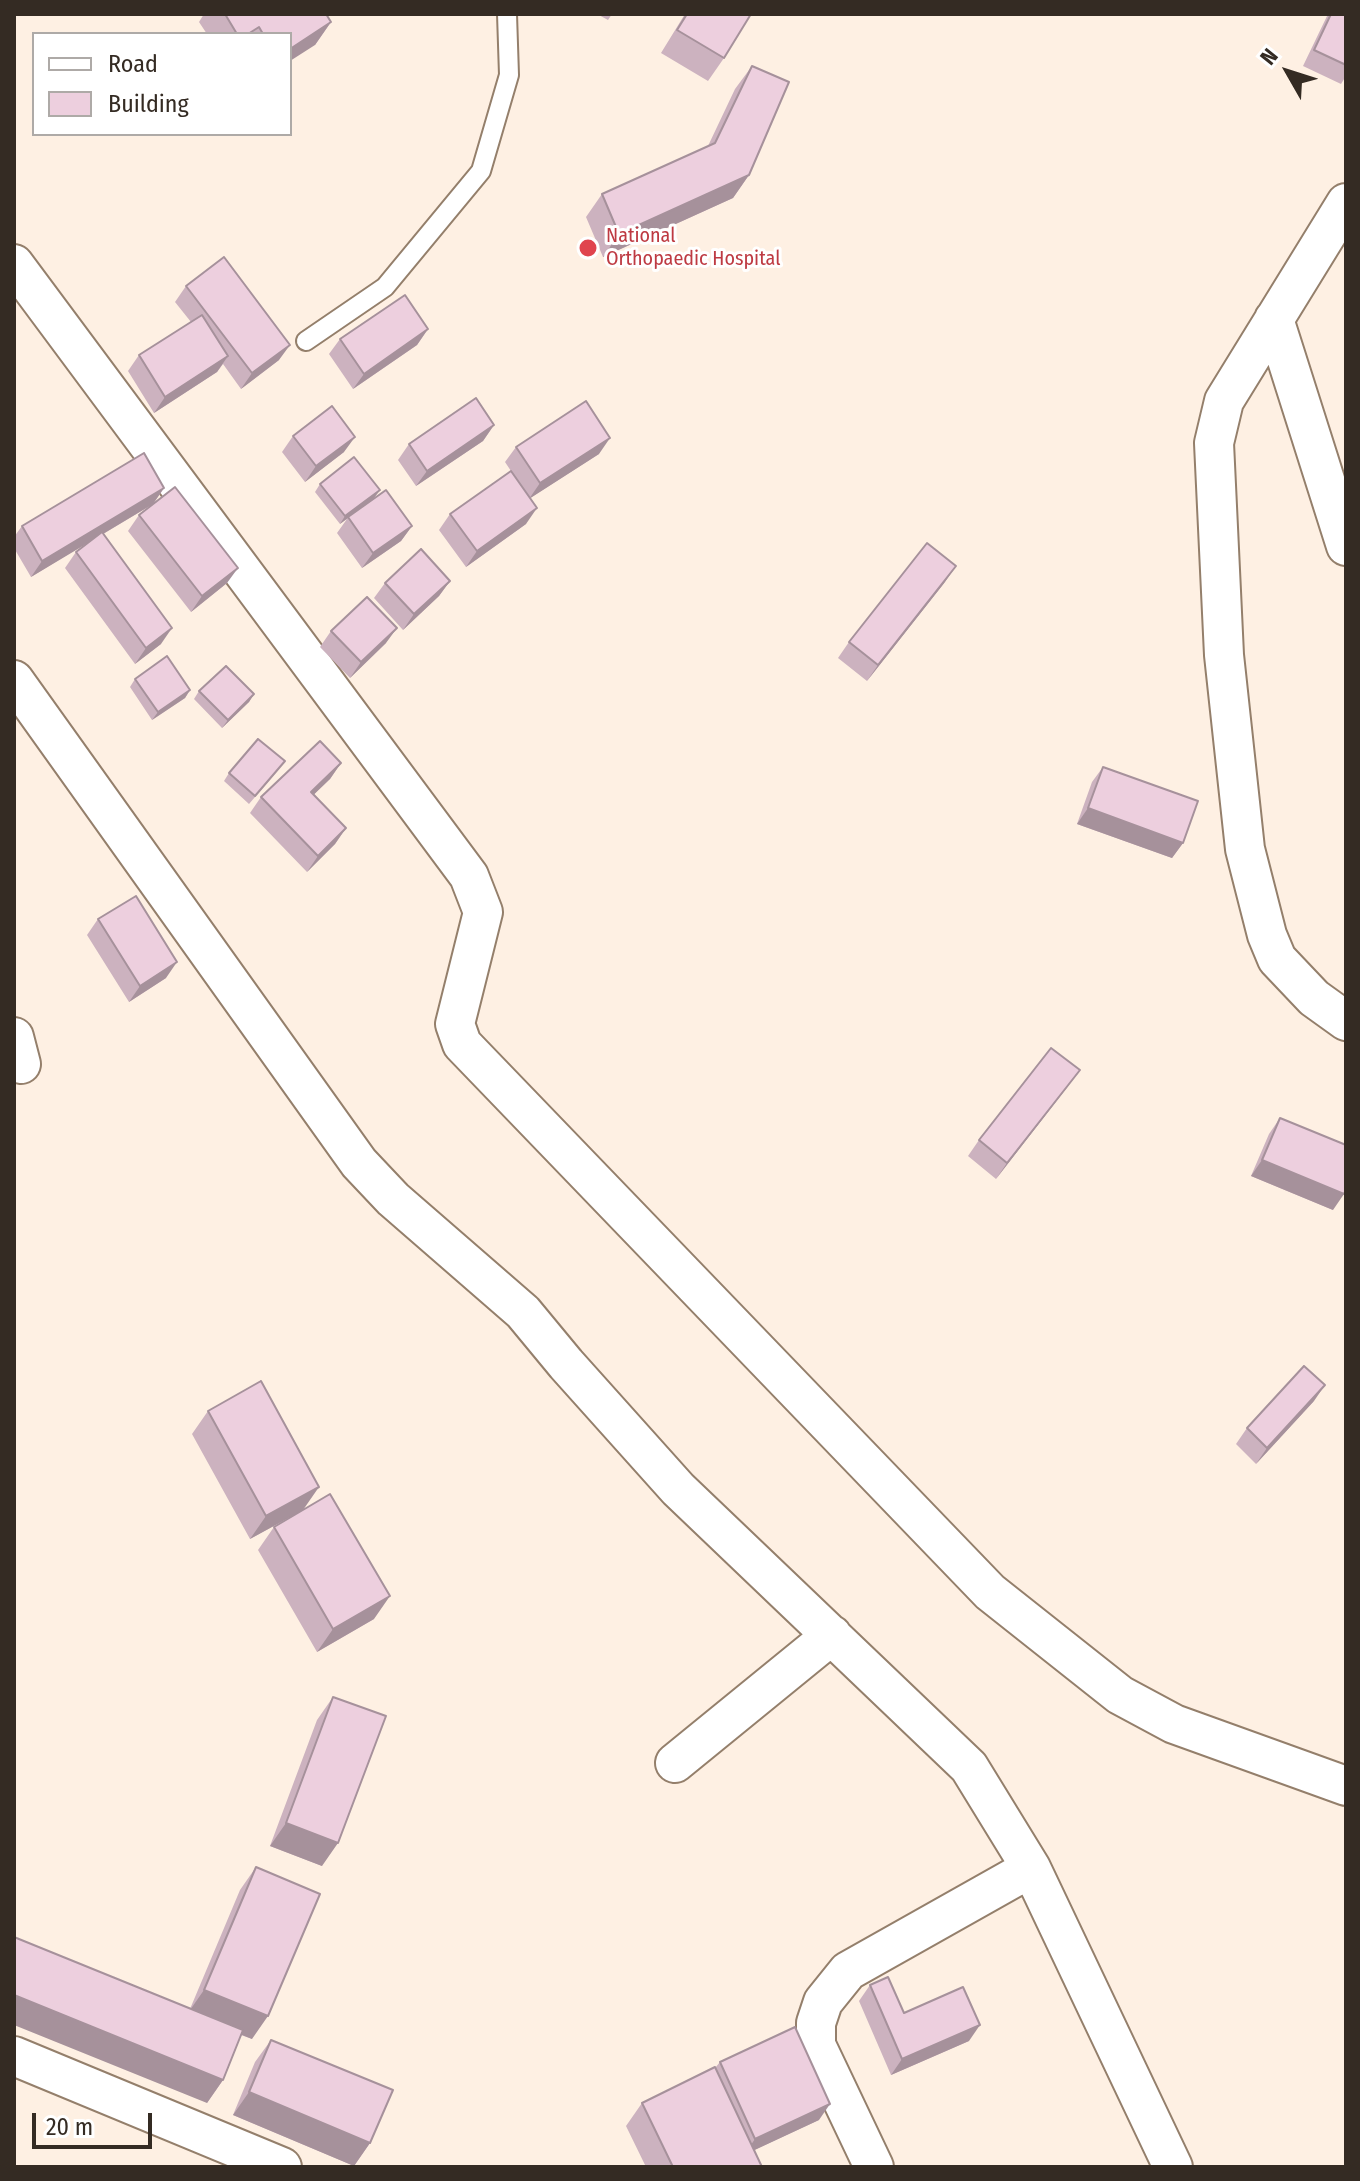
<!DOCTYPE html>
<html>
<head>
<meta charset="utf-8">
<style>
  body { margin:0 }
  #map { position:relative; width:1360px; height:2181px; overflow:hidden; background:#fef0e3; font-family:"Fira Sans Condensed",sans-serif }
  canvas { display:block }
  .frame { position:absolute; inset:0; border:16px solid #342b23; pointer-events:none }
  .legend { position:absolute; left:32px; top:32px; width:260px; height:104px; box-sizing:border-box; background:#fff; border:2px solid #aeaaa7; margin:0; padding:10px 14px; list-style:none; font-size:24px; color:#342b23 }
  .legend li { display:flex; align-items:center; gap:16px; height:40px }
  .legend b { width:40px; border:2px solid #aeaaa7 }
  .north { position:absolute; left:1248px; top:32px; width:80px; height:80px; -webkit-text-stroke:6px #fff; paint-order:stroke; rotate:309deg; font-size:22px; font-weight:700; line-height:32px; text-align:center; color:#342b23 }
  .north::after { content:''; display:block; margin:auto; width:28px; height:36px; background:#342b23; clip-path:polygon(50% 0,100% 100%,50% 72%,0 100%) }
  .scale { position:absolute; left:32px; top:2113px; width:120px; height:36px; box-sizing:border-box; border:4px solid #342b23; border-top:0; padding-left:10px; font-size:24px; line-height:28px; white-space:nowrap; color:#342b23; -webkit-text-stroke:6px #fff; paint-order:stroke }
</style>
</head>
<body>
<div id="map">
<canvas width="1360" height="2181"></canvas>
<div class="frame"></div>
<ul class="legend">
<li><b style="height:10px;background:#fff"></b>Road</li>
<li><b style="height:22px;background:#edcfde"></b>Building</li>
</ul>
<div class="north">N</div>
<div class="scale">20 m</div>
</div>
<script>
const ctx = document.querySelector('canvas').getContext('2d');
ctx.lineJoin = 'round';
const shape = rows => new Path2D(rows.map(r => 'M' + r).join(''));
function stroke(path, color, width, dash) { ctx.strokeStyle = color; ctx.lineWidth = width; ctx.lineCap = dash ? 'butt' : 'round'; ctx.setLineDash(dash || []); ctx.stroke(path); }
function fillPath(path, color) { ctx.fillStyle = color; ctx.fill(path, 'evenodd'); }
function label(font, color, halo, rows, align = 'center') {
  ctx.font = font + ' "Fira Sans Condensed",sans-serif'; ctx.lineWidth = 6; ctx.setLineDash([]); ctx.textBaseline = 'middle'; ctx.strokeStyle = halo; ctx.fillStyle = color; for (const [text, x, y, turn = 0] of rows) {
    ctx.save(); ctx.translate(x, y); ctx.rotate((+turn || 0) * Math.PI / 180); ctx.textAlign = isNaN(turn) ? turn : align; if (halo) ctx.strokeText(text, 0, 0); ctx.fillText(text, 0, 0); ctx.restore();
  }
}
const lane = shape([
  [306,341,385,287,481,171,509,75,507,14]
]);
const street = shape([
  [1346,203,1224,401,1214,443,1224,655,1245,849,1267,935,1277,959,1314,998,1346,1021],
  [14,264,469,876,483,912,455,1024,462,1044,990,1592,1120,1695,1174,1724,1346,1786],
  [1274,319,1346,546],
  [14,680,359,1163,393,1199,523,1312,566,1364,678,1489,969,1767,1031,1868,1173,2167],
  [14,1037,21,1064],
  [675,1763,832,1635],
  [14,2056,282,2167],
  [874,2167,816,2045,816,2023,823,2002,848,1971,1031,1868]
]);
const wall = shape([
  [204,14,326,14,331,22,315,45,290,34,207,34,199,22],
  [597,14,612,14,608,20],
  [685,14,751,14,724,58,708,81,661,53],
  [1328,14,1346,14,1346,76,1341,84,1303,66],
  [752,66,749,175,733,198,603,257,586,217,602,194,708,146,735,89],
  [186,286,279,360,241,389,223,364,217,372,154,413,128,371,139,355,191,322,175,302],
  [428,329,417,345,353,389,329,354,340,339],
  [494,425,483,441,416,486,398,460,409,444],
  [293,436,344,452,305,482,282,452],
  [516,447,599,454,530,498,526,524,466,567,439,530,450,514,511,471,505,462],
  [320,484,380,490,374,498,362,508,412,526,401,541,362,568,337,533,347,519,340,524,315,492],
  [164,488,153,504,227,583,191,612,128,531,139,515,153,504,103,534,161,644,135,664,65,568,76,552,88,542,31,577,14,548,14,537,22,526],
  [450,581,439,596,403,630,374,598,385,583],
  [945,582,867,681,838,658,849,642],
  [331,631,386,643,350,678,320,647],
  [135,679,190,690,185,698,152,720,130,687],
  [199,691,254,694,249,702,222,728,194,699],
  [341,763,330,779,314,794,346,828,335,844,307,872,250,813,261,797],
  [1103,767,1183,843,1172,858,1077,824,1092,782],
  [279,769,249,804,224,781,229,773],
  [98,919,166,978,129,1002,87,935],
  [1068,1086,996,1179,968,1156,979,1140],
  [1280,1118,1333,1210,1251,1176,1269,1134],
  [1314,1401,1256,1464,1236,1444,1247,1428],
  [208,1411,303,1510,250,1539,192,1434],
  [274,1527,374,1619,317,1652,258,1550],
  [333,1697,322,1866,270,1846,317,1720],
  [256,1867,252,2039,241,2035,223,2080,207,2103,190,2009,240,1890],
  [870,1985,904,2013,969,2041,891,2075,859,2001],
  [271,2040,370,2143,354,2166,233,2115,255,2062],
  [720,2062,819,2120,754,2150,762,2167,646,2167,626,2126,642,2103,715,2068]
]);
const shadedWall = shape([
  [331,22,315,45,290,61,290,49],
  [749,175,733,198,603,257,619,234],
  [428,329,417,345,353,389,364,374],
  [290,345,279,360,241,389,252,373],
  [228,356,217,372,154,413,165,397],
  [494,425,483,441,416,486,427,471],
  [355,437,344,452,305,482,316,466],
  [610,438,599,454,529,499,540,483],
  [164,488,153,504,31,577,42,561],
  [380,490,374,498,340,524,345,516],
  [537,508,526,524,466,567,477,551],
  [412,526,401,541,362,568,373,553],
  [956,566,945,582,867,681,878,665],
  [238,568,227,583,191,612,202,596],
  [450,581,439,596,403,630,414,614],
  [172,628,161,644,135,664,146,648],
  [397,628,386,643,350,678,361,662],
  [190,690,185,698,152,720,158,712],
  [254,694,249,702,222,728,228,720],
  [341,763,330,779,300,808,311,792],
  [1088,808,1183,843,1172,858,1077,824],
  [346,828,335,844,307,872,318,856],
  [177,962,166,978,129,1002,140,986],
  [1080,1070,1068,1086,996,1179,1007,1163],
  [1262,1160,1344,1194,1333,1210,1251,1176],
  [1325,1385,1314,1401,1256,1464,1267,1448],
  [319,1487,303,1510,250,1539,266,1516],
  [390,1596,374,1619,317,1652,333,1629],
  [286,1823,338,1843,322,1866,270,1846],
  [204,1990,268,2016,252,2039,188,2013],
  [14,1995,223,2080,207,2103,14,2025],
  [980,2025,969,2041,891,2075,902,2059],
  [249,2092,370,2143,354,2166,233,2115],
  [830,2104,819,2120,744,2155,755,2139]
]);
const building = shape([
  [225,14,326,14,331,22,290,49,290,34,263,34,259,27,248,34,237,34,225,14],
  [687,14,751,14,724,58,677,30,687,14],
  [1331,14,1346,14,1346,65,1314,50,1331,14],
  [752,66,789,82,749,175,619,234,602,194,715,143,752,66],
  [224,257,290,345,252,373,186,286,224,257],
  [405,295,428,329,364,374,340,339,405,295],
  [202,315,228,356,165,397,139,355,202,315],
  [476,398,494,425,427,471,409,444,476,398],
  [586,401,610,438,540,483,516,447,586,401],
  [332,406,355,437,316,466,293,436,332,406],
  [144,453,164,488,42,561,22,526,144,453],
  [354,457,380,490,345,516,320,484,354,457],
  [511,471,537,508,477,551,450,514,511,471],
  [175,487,238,568,202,596,139,515,175,487],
  [386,490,412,526,373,553,348,517,386,490],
  [102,532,172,628,146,648,76,552,102,532],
  [927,543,956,566,878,665,849,642,927,543],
  [421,549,450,581,414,614,385,583,421,549],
  [367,597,397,628,361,662,331,631,367,597],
  [167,656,190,690,158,712,135,679,167,656],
  [226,666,254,694,228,720,199,691,226,666],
  [258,739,285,761,255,796,229,773,258,739],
  [320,741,341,763,311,792,346,828,318,856,261,797,320,741],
  [1103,767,1198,801,1183,843,1088,808,1103,767],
  [136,896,177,962,140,986,98,919,136,896],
  [1051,1048,1080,1070,1007,1163,979,1140,1051,1048],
  [1280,1118,1346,1145,1346,1190,1344,1194,1262,1160,1280,1118],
  [1304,1366,1325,1385,1267,1448,1247,1428,1304,1366],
  [261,1381,319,1487,266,1516,208,1411,261,1381],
  [330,1494,390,1596,333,1629,274,1527,330,1494],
  [333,1697,386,1716,338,1843,286,1823,333,1697],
  [256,1867,320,1894,268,2016,204,1990,256,1867],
  [14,1937,243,2030,223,2080,14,1995,14,1937],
  [888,1977,904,2013,963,1987,980,2025,902,2059,870,1985,888,1977],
  [795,2027,830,2104,755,2139,720,2062,795,2027],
  [271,2040,393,2090,370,2143,249,2092,271,2040],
  [715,2067,762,2167,673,2167,642,2103,715,2067]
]);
const markers = [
  [588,248,10,"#e0444e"]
];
const healthNames = [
  ["National",606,236],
  ["Orthopaedic Hospital",606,259]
];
stroke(lane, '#947f6b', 22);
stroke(street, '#947f6b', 42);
stroke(lane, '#fff', 18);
stroke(street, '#fff', 38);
fillPath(wall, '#ccb2bf');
fillPath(shadedWall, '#a6919b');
fillPath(building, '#edcfde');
stroke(building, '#a6919b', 2);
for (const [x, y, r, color] of markers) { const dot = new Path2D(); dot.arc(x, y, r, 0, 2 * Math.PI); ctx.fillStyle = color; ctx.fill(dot); stroke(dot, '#fff', 3); }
label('20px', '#be3a42', '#fff', healthNames, 'left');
</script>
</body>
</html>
